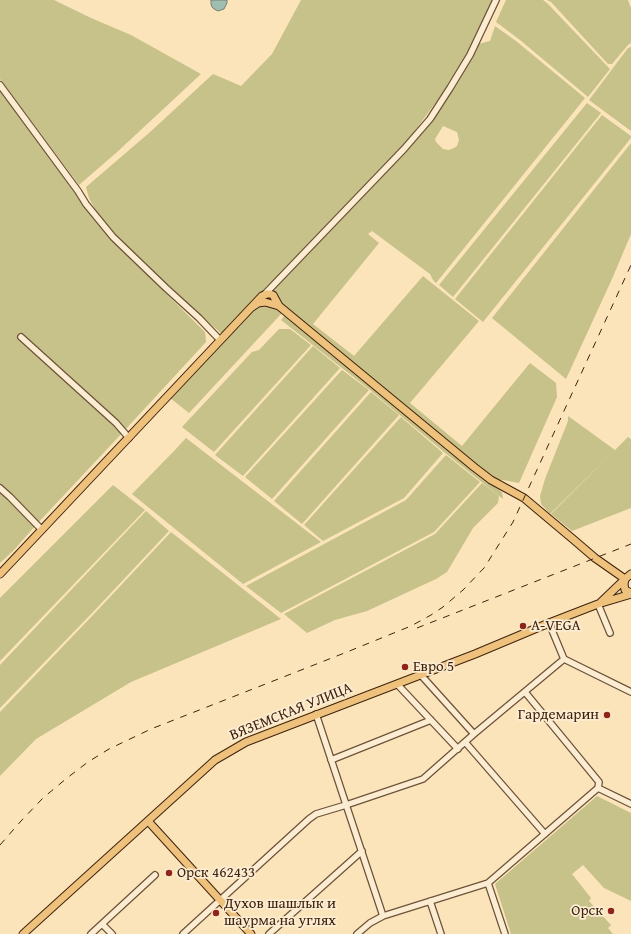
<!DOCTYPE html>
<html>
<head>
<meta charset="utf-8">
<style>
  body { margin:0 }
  canvas { display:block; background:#fbe4b9 }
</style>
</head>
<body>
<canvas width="631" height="934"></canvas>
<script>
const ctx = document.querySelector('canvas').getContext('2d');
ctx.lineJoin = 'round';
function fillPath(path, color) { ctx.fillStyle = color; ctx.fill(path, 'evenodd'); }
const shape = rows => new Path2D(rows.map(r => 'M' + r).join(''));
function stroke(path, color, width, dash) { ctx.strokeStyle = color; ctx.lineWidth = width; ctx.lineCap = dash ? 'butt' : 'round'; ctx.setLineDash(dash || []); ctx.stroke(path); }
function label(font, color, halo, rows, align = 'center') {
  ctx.font = font + ' "Gentium Book Plus",serif'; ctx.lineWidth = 3.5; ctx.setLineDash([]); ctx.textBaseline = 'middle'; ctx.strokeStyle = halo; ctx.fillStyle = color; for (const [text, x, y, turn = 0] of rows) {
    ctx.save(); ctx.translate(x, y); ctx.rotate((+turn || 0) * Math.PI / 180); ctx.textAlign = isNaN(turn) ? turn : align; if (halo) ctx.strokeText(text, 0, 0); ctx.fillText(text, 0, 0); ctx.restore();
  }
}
const green = shape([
  [0,0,54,0,91,18,131,35,201,74,116,153,79,185,0,79],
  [301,0,494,0,477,38,440,97,401,149,359,191,222,334,198,313,102,222,89,198,86,187,149,133,213,74,241,86,272,54],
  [506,0,543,0,548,4,610,69,588,97,520,40,496,22],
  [547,0,628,0,631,8,631,43,628,45,612,64,608,64,551,2],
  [495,26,516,41,585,98,436,283,433,280,430,274,372,231,368,234,379,243,313,324,354,356,423,276,479,321,410,403,462,446,530,363,556,383,557,397,519,483,503,480,498,481,280,305,272,291,309,250,410,144,478,44,490,41],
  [443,126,457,132,459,140,457,146,454,148,449,150,443,149,436,142,435,139],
  [631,47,631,131,589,100,628,48],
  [0,90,100,226,107,235,205,332,206,342,124,431,36,525,14,550,0,563],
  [587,103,601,113,453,297,439,285],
  [602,115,631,136,631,138,483,322,455,299],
  [631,143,631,234,612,279,566,379,492,318],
  [256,306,276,308,282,313,189,413,170,398],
  [284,316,502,492,503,499,444,452,370,390,281,320],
  [279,329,290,329,311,345,214,452,182,427,252,352,259,350],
  [313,346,340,368,243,476,215,455],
  [342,370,369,390,272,499,245,477],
  [371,392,399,415,302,524,274,501],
  [568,416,615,450,550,514,541,504,540,496,545,479,568,421],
  [401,417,443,453,404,498,323,541,304,525],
  [628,437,631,439,631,508,572,531,551,514],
  [186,438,321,542,243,584,132,494,175,450],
  [446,455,480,482,434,532,281,613,246,586,406,500],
  [482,483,499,496,498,503,473,528,447,572,436,579,367,611,335,620,307,633,284,614,435,534],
  [113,485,145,510,0,661,0,598],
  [146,511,169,531,94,611,0,708,0,665],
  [171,532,281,619,131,682,36,739,0,776,0,712,94,614],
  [597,796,631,813,631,901,604,888,583,865,572,874,591,898,589,901,611,925,608,928,613,934,511,934,495,884]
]);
const water = shape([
  [211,0,227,0,227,3,224,9,218,11,214,9,212,7,211,4,211,0]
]);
const minor = shape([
  [0,85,78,191,86,204,113,237,166,288,199,318,220,340],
  [263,296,404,149,430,119,450,88,470,55,496,0],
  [21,337,116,423,129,438],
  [0,488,10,497,42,530],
  [598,604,610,633],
  [549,623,564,659],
  [564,659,631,692],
  [420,674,474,734],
  [397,684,458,749],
  [525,692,599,782,598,788],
  [316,714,383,916],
  [465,742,545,834],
  [331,760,431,720],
  [488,883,505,934],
  [430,901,441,934],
  [102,924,112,934],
  [91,934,155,875],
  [183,934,309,819,316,814,346,805,423,779,474,734,564,659],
  [269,934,362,851],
  [357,934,370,923,383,916,488,883,598,788,631,804]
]);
const major = shape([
  [252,307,258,303,265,302,279,306,474,467,491,480,524,498,574,540,595,558,625,579,600,603],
  [0,574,262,296,267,294,270,294,273,295,279,306],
  [631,574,625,579,624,584,625,590,631,593],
  [148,821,251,934],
  [23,934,215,760,246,742,475,654,549,623,598,604,631,594]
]);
const rail = shape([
  [417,628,631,544],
  [0,845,21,821,43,798,67,778,88,762,109,749,151,729,347,652,411,626,431,615,443,607,463,590,484,568,491,557,513,522,631,265]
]);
const markers = [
  [523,626,4,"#8f2418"],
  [405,667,4,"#8f2418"],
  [607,715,4,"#8f2418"],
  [169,873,4,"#8f2418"],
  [611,911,4,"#8f2418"],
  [216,913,4,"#8f2418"]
];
const poiNames = [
  ["A-VEGA",531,626],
  ["Евро 5",413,667],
  ["Гардемарин",599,715,"right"],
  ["Орск 462433",177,873],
  ["Духов шашлык и",224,904],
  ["шаурма на углях",224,921],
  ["Орск",603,911,"right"]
];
const streetNames = [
  ["ВЯЗЕМСКАЯ УЛИЦА",291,712,-22]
];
fillPath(green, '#c7c18a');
fillPath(water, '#9fbeb2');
stroke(water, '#788071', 1);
stroke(minor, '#6d523a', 8);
stroke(major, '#3e220f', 9);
stroke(minor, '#fcedd2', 5.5);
stroke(major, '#eec27c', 7);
stroke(rail, '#3e220f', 1, [7, 7]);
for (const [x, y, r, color] of markers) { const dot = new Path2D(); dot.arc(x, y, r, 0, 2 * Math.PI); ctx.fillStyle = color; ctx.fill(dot); stroke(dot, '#fcedd2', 1.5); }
label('15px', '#3e220f', '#fcedd2', poiNames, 'left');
label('15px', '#3e220f', '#fcedd2', streetNames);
</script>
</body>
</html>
